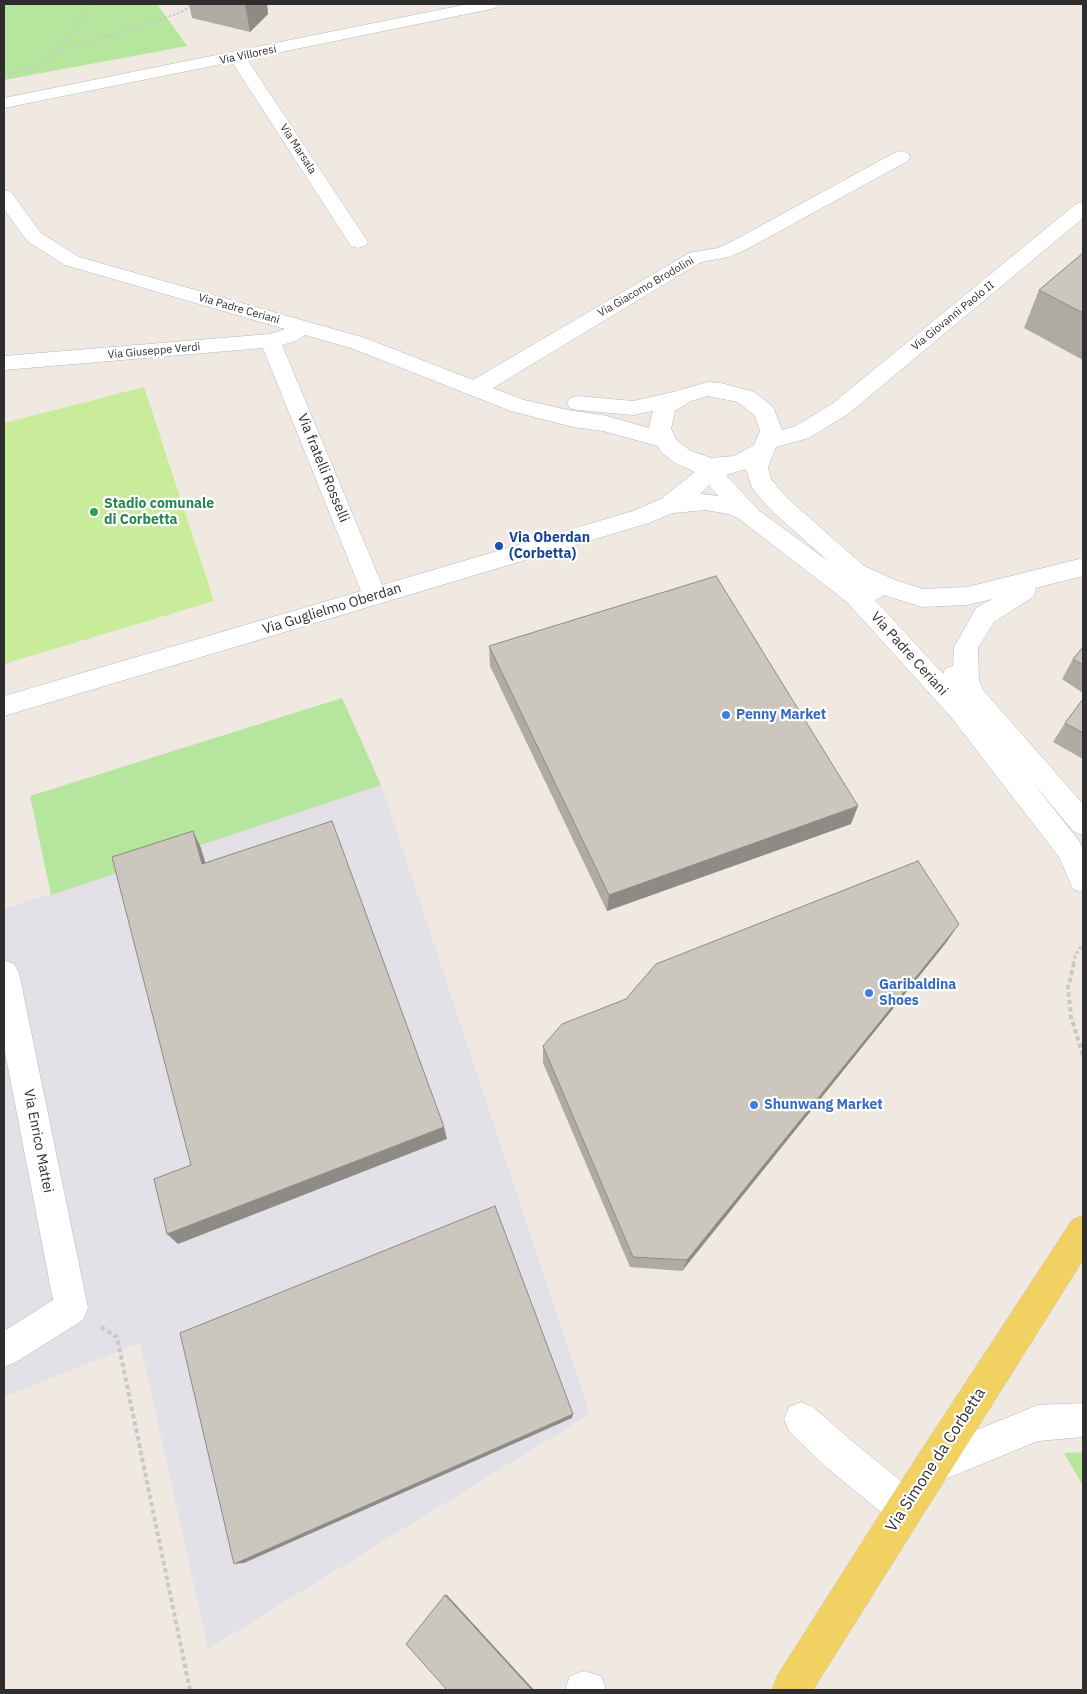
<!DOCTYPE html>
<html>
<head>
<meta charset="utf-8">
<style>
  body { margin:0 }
  #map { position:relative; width:1087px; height:1694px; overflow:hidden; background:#efe9e1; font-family:"IBM Plex Sans",sans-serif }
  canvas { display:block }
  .frame { position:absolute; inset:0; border:5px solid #2e2e2e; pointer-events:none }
</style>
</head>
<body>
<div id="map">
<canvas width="1087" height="1694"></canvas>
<div class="frame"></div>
</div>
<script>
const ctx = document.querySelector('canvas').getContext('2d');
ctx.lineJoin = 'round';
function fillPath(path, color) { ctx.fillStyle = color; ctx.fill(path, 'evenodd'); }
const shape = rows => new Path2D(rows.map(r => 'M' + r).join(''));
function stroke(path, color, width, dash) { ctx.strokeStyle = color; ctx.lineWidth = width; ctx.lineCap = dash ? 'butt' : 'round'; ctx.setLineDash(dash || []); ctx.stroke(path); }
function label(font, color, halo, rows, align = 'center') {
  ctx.font = font + ' "IBM Plex Sans",sans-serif'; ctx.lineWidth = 4.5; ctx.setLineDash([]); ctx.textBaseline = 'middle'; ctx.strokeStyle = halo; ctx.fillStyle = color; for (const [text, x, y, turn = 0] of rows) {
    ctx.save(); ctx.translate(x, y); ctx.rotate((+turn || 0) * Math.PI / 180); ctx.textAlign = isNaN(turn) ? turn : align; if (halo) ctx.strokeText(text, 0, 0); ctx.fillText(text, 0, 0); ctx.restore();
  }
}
const industrial = shape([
  [381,785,590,1414,208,1649,140,1343,4,1397,4,909]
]);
const green = shape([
  [4,4,157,4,187,46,4,80],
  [342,698,381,785,51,895,30,796],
  [1083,1452,1083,1486,1064,1453]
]);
const pitch = shape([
  [144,387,214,601,4,664,4,423]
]);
const pathFar2 = shape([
  [57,52,180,13,193,4],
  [4,75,36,67,57,52,84,17,90,4]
]);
const pathFar1 = shape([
  [1073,964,1075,956,1083,944]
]);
const path = shape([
  [1074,963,1068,988,1071,1017,1083,1055],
  [101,1327,117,1337,190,1690]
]);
const minor = shape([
  [468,4,499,4,497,7,491,9,247,59,368,242,365,246,358,248,351,246,232,62,4,108,4,98,468,4],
  [901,151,908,153,910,157,908,161,747,249,729,257,701,262,493,388,524,400,573,411,603,415,649,428,653,411,633,415,578,410,570,408,567,403,570,398,578,396,633,401,673,392,708,382,721,383,754,392,773,407,782,430,794,427,832,404,1076,204,1083,202,1083,218,848,414,809,438,776,447,768,467,771,479,787,498,864,566,895,580,923,589,967,587,1083,558,1083,576,1035,588,1036,591,1033,597,994,622,978,648,979,680,983,690,1083,804,1083,835,1073,831,1031,780,1079,841,1083,849,1083,892,1073,889,1059,857,951,717,847,602,738,518,728,514,706,510,673,513,649,523,4,716,4,696,361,591,263,348,4,370,4,356,270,334,285,329,65,265,27,241,4,209,4,190,11,192,41,233,79,257,365,338,473,380,689,253,718,248,733,241,894,153,901,151],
  [305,335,351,348,511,411,573,427,603,431,658,446,661,452,675,463,695,472,661,499,633,511,382,585,282,345,296,341,305,335],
  [708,396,738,402,755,416,760,431,754,445,734,456,711,458,691,451,677,441,671,429,675,411,691,401,708,396],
  [746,469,752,488,771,510,828,561,758,510,726,475,746,469],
  [709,485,718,496,700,494,709,485],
  [883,595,923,607,967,605,992,599,976,608,954,647,953,666,945,669,943,674,875,600,882,597,883,595],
  [4,960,14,964,19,973,88,1308,83,1320,16,1362,4,1367,4,1331,53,1300,4,1047,4,960],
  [801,1402,813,1407,852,1441,918,1495,923,1508,918,1521,905,1526,892,1521,826,1467,789,1431,784,1419,789,1407,801,1402],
  [1083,1403,1083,1437,1038,1441,931,1485,918,1480,913,1467,918,1454,1038,1405,1083,1403],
  [584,1671,601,1676,606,1690,565,1690,570,1676,584,1671]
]);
const major = shape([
  [1083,1215,1083,1260,813,1690,772,1690,777,1676,892,1495,1072,1220,1083,1215]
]);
const wall = shape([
  [189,4,267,4,268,14,250,32,192,18],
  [1083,253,1083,360,1024,328,1039,290],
  [489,646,851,824,607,911,490,666],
  [1083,647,1083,693,1062,679,1073,659],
  [1083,699,1083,759,1053,742,1065,723],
  [959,924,945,944,682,1271,630,1267,543,1063,543,1046]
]);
const shadedWall = shape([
  [245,4,267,4,268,14,250,32],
  [858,806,851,824,607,911,609,895],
  [193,831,201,848,211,881,202,864],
  [959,924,945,944,682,1271,687,1260],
  [444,1127,447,1139,178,1244,167,1234],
  [573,1414,572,1418,244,1563,234,1564],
  [445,1595,447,1595,534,1690,532,1690]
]);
const building = shape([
  [1083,253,1083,313,1039,290,1083,253],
  [716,576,858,806,609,895,489,646,716,576],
  [1083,647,1083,665,1073,659,1083,647],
  [1083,699,1083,733,1065,723,1083,699],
  [332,821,444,1127,167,1234,154,1179,191,1165,112,857,193,831,202,864,332,821],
  [918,861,959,924,687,1260,633,1257,543,1046,562,1024,626,999,656,964,918,861],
  [495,1206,573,1414,234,1564,180,1333,495,1206],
  [445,1595,532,1690,447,1690,406,1644,445,1595]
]);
const markers = [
  [94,512,5,"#2e9e5b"],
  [499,546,5,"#1a4fb4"],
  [726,715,5,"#3f7fe0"],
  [869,993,5,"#3f7fe0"],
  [754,1105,5,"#3f7fe0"]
];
const farStreetnames = [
  ["Via Villoresi",248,55,-12],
  ["Via Marsala",298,149,57],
  ["Via Giacomo Brodolini",646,287,-30],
  ["Via Padre Ceriani",239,309,16],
  ["Via Giovanni Paolo II",953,316,-39],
  ["Via Giuseppe Verdi",154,351,-5]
];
const streetNames = [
  ["Via fratelli Rosselli",323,468,68],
  ["Via Guglielmo Oberdan",332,609,-17],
  ["Via Padre Ceriani",909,654,48],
  ["Via Enrico Mattei",38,1141,79]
];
const leisureNames = [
  ["Stadio comunale",104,504],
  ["di Corbetta",104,520]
];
const transitNames = [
  ["Via Oberdan",509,538],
  ["(Corbetta)",509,554]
];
const shopNames = [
  ["Penny Market",736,715],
  ["Garibaldina",879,985],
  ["Shoes",879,1001],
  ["Shunwang Market",764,1105]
];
const nearStreetnames = [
  ["Via Simone da Corbetta",936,1460,-57]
];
fillPath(industrial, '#e3e1e8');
fillPath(green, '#b6e59e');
fillPath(pitch, '#c9ec9a');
stroke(minor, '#b4b7c1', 1);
stroke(major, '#c9c9c9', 1);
stroke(pathFar2, '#c9c9c9', 2, [2.5, 2]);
stroke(pathFar1, '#c9c9c9', 3, [3, 2.5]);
stroke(path, '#c9c9c9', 4, [4.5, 3]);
fillPath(minor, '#fff');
fillPath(major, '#f2d163');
fillPath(wall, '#afaba4');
fillPath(shadedWall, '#8e8b86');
fillPath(building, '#cbc7bf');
stroke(building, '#8e8b86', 1);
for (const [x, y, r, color] of markers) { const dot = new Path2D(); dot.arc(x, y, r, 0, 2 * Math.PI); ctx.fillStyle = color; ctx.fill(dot); stroke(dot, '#fff', 2); }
label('11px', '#2e2e2e', '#fff', farStreetnames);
label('14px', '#2e2e2e', '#fff', streetNames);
label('bold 14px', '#27864d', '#fff', leisureNames, 'left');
label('bold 14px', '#164399', '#fff', transitNames, 'left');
label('bold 14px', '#366cbe', '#fff', shopNames, 'left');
label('16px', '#2e2e2e', '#fff', nearStreetnames);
</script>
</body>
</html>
